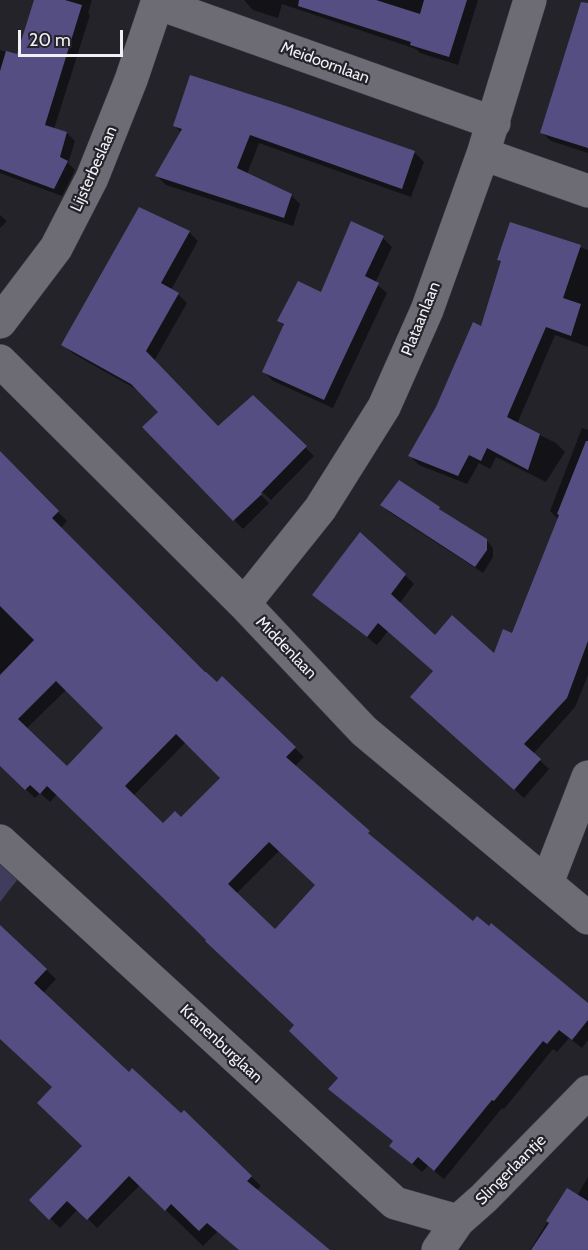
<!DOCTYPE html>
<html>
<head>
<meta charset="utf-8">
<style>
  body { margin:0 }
  #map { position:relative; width:588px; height:1250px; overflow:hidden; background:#24232a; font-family:Cabin,sans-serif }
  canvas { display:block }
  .scale { position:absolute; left:18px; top:30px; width:105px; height:27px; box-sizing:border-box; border:3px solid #f0f0f5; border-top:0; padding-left:8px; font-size:18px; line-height:21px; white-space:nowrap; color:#f0f0f5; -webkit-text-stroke:4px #24232a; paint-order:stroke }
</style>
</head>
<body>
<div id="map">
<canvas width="588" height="1250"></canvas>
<div class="scale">20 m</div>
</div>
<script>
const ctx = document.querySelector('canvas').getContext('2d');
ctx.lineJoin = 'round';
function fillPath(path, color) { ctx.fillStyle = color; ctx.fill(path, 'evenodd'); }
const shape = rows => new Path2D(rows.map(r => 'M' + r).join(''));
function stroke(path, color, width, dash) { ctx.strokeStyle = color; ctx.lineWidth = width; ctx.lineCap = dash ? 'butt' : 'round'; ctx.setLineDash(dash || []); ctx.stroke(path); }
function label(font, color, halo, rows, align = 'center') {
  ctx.font = font + ' Cabin,sans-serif'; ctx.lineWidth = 4.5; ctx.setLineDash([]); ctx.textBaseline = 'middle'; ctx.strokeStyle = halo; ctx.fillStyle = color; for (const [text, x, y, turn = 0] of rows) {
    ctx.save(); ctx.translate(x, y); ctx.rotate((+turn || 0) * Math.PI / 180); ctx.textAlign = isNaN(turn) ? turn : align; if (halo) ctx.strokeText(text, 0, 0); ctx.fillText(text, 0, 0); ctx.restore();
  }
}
const green = shape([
  [0,864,17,880,0,902]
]);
const shadow = shape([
  [35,0,92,0,88,13,90,15,54,129,67,133,75,141,68,163,75,170,62,196,0,173,0,50,18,56],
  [244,0,478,0,458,65,420,53,416,49,282,4,278,18,253,10],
  [588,12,588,153,551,141,542,133],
  [282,106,415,153,424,162,411,197,259,143,247,174,291,195,300,204,293,226,166,185,157,176,182,133,175,126],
  [139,209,189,232,198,241,171,290,178,294,187,303,154,361,218,428,253,397,314,456,271,500,256,486,254,488,269,503,243,529,144,428,161,412,141,392,72,353,63,344],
  [0,215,7,221,0,228],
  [510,224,588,250,588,347,555,335,517,424,556,443,565,452,546,482,496,457,490,469,479,463,467,484,419,465,410,456,482,328,502,263,499,259],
  [383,238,392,247,375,283,387,293,333,408,273,381,264,372,284,326,279,321,322,294],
  [582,428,588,430,588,675,575,707,533,754,549,769,524,798,421,706,435,671,388,631,377,645,324,604,314,595,405,575,414,584,399,604,435,637,495,656,513,635,559,520,550,511],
  [0,453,67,521,60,529,217,684,222,678,304,757,295,766,378,842,473,923,588,1005,588,1040,582,1048,569,1038,557,1052,553,1049,504,1109,502,1108,444,1179,428,1166,422,1172,391,1146,394,1142,340,1098,340,1078,296,1026,57,794,50,802,40,793,35,798,0,765],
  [67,689,106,728,67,768,26,729],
  [186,742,222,778,181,819,163,825,133,796],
  [280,850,317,885,275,931,236,894],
  [382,505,439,508,444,513,486,540,493,548,493,557,483,573,389,512],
  [0,927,56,979,43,993,129,1074,181,1115,184,1112,261,1186,257,1190,329,1250,240,1250,217,1232,203,1246,140,1185,97,1228,78,1209,60,1228,31,1200,84,1146,54,1087,0,1037],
  [588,1177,588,1250,530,1250,567,1190,577,1196]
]);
const building = shape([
  [34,0,65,0,82,5,45,125,67,132,60,157,68,161,54,189,0,169,0,71,6,51,17,54],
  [299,0,376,0,420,14,424,0,467,0,449,57,410,45,411,42,298,6],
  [581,2,588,3,588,148,540,133],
  [190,75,283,105,415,151,402,189,250,135,237,168,292,194,284,218,155,176,182,129,173,126],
  [139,207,190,231,161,283,179,293,146,351,218,426,253,395,307,446,261,493,262,494,233,521,142,427,158,412,131,384,61,345],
  [351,221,384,236,365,276,379,283,324,400,262,372,284,324,277,321,298,281,321,292],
  [510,222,581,245,563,298,581,304,571,336,546,327,507,417,540,434,528,470,487,448,481,461,469,455,458,476,408,456,436,407,473,322,481,326,501,261,497,260],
  [586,441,588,441,588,641,567,698,524,744,541,759,514,790,410,697,433,671,378,623,367,637,312,595,360,532,406,574,391,594,435,635,452,615,494,653,503,629,512,633,559,515,557,514],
  [0,451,59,511,52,518,205,672,206,672,217,682,222,676,296,747,286,757,370,831,368,833,473,921,477,916,489,926,491,923,588,1003,588,1020,572,1040,559,1030,547,1044,543,1041,494,1101,492,1100,434,1171,418,1157,412,1164,389,1146,393,1141,328,1089,338,1078,289,1031,294,1025,205,941,206,940,158,893,47,786,40,794,30,785,25,790,0,766,0,675,34,640,0,606],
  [56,681,103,728,67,766,18,719],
  [176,734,220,778,181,817,175,811,163,823,125,786],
  [269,842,315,885,275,929,228,884],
  [399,480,440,507,439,509,487,539,487,550,475,567,380,505],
  [0,925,47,969,34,983,129,1072,132,1068,181,1113,184,1110,252,1176,247,1181,330,1250,239,1250,207,1223,199,1231,171,1204,165,1211,129,1176,87,1220,67,1201,49,1220,29,1200,82,1146,37,1103,52,1087,0,1039],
  [567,1188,588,1201,588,1250,531,1250,549,1223,546,1221]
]);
const minor = shape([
  [157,3,494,123],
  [483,154,588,191],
  [0,322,56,248,92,178,131,80,158,0],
  [0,361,244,604,364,731,588,918],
  [244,604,320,509,384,407,427,310,483,154,530,0],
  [0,841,395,1203,458,1221],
  [547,883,588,777],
  [438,1250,458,1221,484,1198,588,1092]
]);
const streetNames = [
  ["Meidoornlaan",325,63,20],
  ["Lijsterbeslaan",94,169,-66],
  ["Plataanlaan",421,319,-68],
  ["Middenlaan",286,648,46],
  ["Kranenburglaan",221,1044,43],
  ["Slingerlaantje",511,1170,-45]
];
fillPath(green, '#403c5b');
fillPath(shadow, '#0007');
fillPath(building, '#554e82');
stroke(minor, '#3f3e45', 34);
stroke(minor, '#6d6c75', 33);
label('16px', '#f0f0f5', '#24232a', streetNames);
</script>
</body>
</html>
